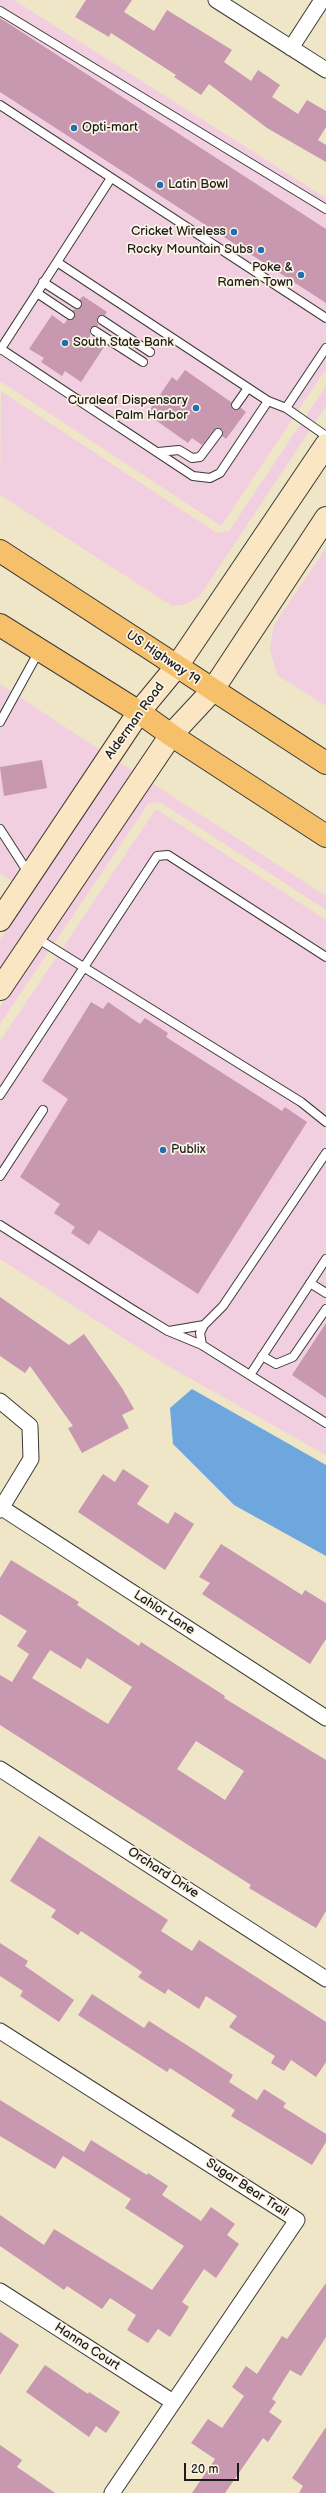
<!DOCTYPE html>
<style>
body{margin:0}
#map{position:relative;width:326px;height:2493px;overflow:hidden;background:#eee6c6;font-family:"Balsamiq Sans",sans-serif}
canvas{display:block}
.scale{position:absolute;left:184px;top:2463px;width:55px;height:18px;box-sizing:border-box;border:2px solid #1c1c1c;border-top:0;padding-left:5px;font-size:12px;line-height:14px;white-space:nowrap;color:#1c1c1c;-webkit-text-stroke:3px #fcf5e5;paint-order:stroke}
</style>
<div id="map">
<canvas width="326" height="2493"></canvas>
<div class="scale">20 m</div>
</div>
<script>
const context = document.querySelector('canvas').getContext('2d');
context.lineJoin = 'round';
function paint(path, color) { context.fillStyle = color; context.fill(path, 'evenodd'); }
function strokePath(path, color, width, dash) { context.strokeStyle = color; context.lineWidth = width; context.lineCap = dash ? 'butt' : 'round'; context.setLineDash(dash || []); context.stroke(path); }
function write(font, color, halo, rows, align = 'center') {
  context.font = font + ' "Balsamiq Sans",sans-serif'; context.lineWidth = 3.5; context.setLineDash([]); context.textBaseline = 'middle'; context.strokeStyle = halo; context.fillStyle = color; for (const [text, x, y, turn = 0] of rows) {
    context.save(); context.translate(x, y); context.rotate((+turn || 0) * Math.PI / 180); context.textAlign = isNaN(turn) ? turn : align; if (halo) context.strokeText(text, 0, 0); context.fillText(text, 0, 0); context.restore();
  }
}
const built = new Path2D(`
 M0 0H14L326 198V369L221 526 0 381Z
 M326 386V406L199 597 187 604 172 606 0 495 1 391 217 533 229 531Z
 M326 548V706L277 675 270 649 274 625Z
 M0 684 100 750 13 881 0 873Z
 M119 762 133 771 0 969V939Z
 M152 783 326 896V910L160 802 148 804 0 1024V1007Z
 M156 809 326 920V1455L161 1362 0 1259V1041Z`);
const water = new Path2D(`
 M192 1389 326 1465V1556L234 1505 173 1444 170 1408Z`);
const building = new Path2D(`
 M86 0H132L124 12 154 31 167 10 232 50 224 62 251 81 258 70 280 85 272 97 298 114 307 100 326 111V127L318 140 326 145V162L267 128 209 84 201 95 174 77 176 75 111 33 109 37 75 17Z
 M0 18 326 229V303L0 92Z
 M83 296 107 312 105 315 97 317 98 326 90 328V338L104 347 81 382 65 371 62 376 41 362 44 358 29 349 52 315 64 324 67 320 74 318 73 310 81 307 80 299Z
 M185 370 231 402 233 410 241 408 246 412 226 439 222 436 223 430 218 428 214 430 202 445 192 438 188 443 147 414 172 377 177 381Z
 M42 760 47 788 4 796 0 767Z
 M91 1002 103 1009 108 1002 140 1024 145 1018 168 1033 166 1037 282 1111 285 1107 307 1122 198 1294 99 1230 89 1245 71 1233 75 1227 54 1213 60 1204 20 1177 68 1099 42 1081Z
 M0 1297 69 1345 84 1334 122 1388 134 1409 122 1415 129 1428 82 1453 68 1428 73 1426 30 1366 25 1373 0 1356Z
 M326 1323V1398L292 1375Z
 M123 1469 149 1486 137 1504 168 1524 175 1512 194 1524 165 1570 78 1512 103 1474 115 1482Z
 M221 1544 302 1595 305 1590 326 1603V1639L310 1664 202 1594 210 1583 199 1577Z
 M11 1560 79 1602 77 1605 139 1646 141 1642 225 1696 224 1698 326 1760V1911L316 1928 249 1888 251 1885 0 1725V1675L12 1682 29 1654 17 1646 27 1631 0 1614V1578ZM50 1650 81 1669 87 1658 132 1687 108 1724 32 1678ZM196 1741 244 1771 225 1800 177 1769Z
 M39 1836 168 1920 161 1931 192 1951 199 1940 326 2022V2062L316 2077 291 2060 284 2071 271 2063 275 2056 229 2027 237 2016 206 1996 199 2009 168 1989 165 1994 138 1977 142 1972 81 1931 78 1935 51 1917 56 1910 10 1881Z
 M0 1943 28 1961 25 1966 74 2000 59 2022 20 1996 23 1991 0 1976Z
 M92 1994 144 2028 149 2021 193 2049 233 2075 229 2082 257 2100 264 2089 286 2103 283 2107 326 2134V2142L312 2165 231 2116 235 2110 170 2068 167 2072 78 2015Z
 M0 2100 84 2152 91 2140 147 2175 148 2173 168 2186 162 2195 201 2221 211 2207 235 2224 227 2235 239 2244 216 2278 204 2269 182 2302 189 2307 170 2337 158 2329 148 2343 127 2330 136 2315 110 2298 102 2309 67 2286 64 2290 0 2246V2215L44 2245 54 2229 152 2290 184 2246 125 2208 131 2199 63 2156 55 2169 0 2136Z
 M326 2283V2337L301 2376 290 2370 272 2399 276 2402 269 2412 282 2421 268 2442 263 2438 225 2493H192L215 2459 191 2443 208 2419 222 2428 244 2396 232 2387 246 2366 257 2374 282 2336 287 2339Z
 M0 2332 19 2345 0 2375Z
 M45 2365 88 2394 89 2392 120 2412 106 2433 96 2426 89 2437 26 2392Z
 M326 2427V2493H299L303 2486 292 2478Z
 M0 2445 22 2460 17 2467 55 2493H0Z`);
const lane = new Path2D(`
 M0 11 326 209
 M0 105 326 318
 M111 178 57 262 268 401 286 408
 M43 282 77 304
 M37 293 70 315
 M102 320 150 352
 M95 331 143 362
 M326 348 286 408 326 436
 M1 349 193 476 210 478 220 473 268 401
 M0 350 57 262
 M236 405 248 388
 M158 452 179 450 192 458 200 457 218 433
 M0 722 39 651
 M0 829 29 874
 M35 937 301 1102 326 1122
 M0 1095 157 856 168 855 326 957
 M0 1176 43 1110
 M0 1225 132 1309 168 1331 202 1345 326 1423
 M310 1283 326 1293
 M169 1331 204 1325 223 1306 326 1153
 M202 1345 200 1333 204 1325
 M262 1356 276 1364 293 1357 326 1309
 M250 1375 326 1259`);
const street = new Path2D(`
 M216 0 326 70
 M291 48 322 0
 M0 1401 30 1426 31 1459 0 1510
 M2 1508 326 1718
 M0 1769 326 1979
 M0 2031 297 2220 112 2493
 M0 2291 173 2402`);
const secondary = new Path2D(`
 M0 920 139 712 177 666 326 445
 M0 989 171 735 212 691 326 518`);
const highway = new Path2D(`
 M0 551 326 763
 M0 625 139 712 171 735 326 836`);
const markers = [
 [74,128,4,"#1f6fb2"],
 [160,185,4,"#1f6fb2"],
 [234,232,4,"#1f6fb2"],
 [261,250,4,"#1f6fb2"],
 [301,275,4,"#1f6fb2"],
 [65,343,4,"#1f6fb2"],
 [196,408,4,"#1f6fb2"],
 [163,1150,4,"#1f6fb2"]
];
const poiNames = [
 ["Opti-mart",82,128],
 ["Latin Bowl",168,185],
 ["Cricket Wireless",226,232,"right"],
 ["Rocky Mountain Subs",253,250,"right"],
 ["Poke &",293,268,"right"],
 ["Ramen Town",293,283,"right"],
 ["South State Bank",73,343],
 ["Curaleaf Dispensary",188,401,"right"],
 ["Palm Harbor",188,416,"right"],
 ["Publix",171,1150]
];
const streetNames = [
 ["US Highway 19",163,658,34],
 ["Alderman Road",135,721,-54],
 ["Lahlor Lane",164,1613,33],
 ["Orchard Drive",163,1873,33],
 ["Sugar Bear Trail",247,2188,33],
 ["Hanna Court",87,2347,33]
];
paint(built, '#f2cfe0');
paint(water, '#6da7dd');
paint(building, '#c798b0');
strokePath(lane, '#3c3a36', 10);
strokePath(street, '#3c3a36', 17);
strokePath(secondary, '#3c3a36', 24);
strokePath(highway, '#3c3a36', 24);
strokePath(lane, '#fff', 8);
strokePath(street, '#fff', 15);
strokePath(secondary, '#fbe6c4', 22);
strokePath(highway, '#f6c06b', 22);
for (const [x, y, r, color] of markers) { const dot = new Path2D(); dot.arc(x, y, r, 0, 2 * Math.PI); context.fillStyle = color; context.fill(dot); strokePath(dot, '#fcf5e5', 1.5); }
write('13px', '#1c1c1c', '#fcf5e5', poiNames, 'left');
write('13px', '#1c1c1c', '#fcf5e5', streetNames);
</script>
